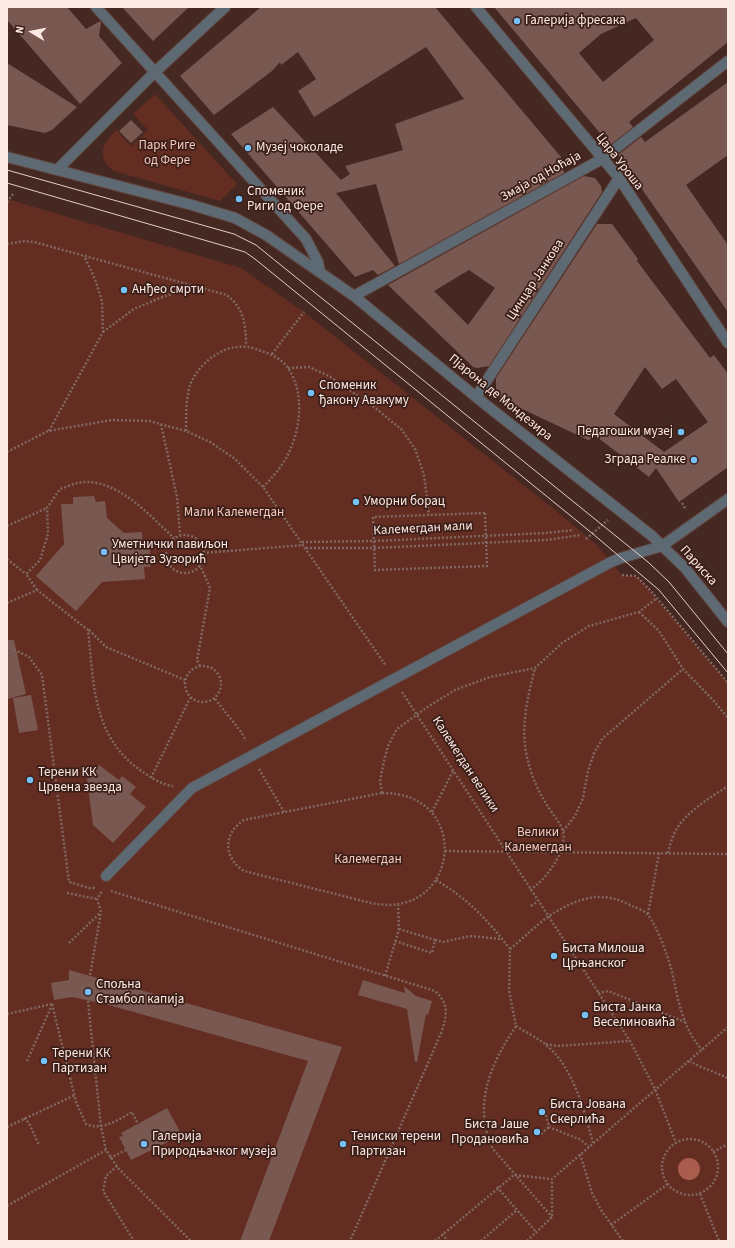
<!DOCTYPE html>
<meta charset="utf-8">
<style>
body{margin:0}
#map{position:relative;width:735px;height:1248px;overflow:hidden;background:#452822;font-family:"Source Sans 3",sans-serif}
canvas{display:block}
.frame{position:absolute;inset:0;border:8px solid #fde9e4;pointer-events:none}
.north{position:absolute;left:12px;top:12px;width:40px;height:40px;-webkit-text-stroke:3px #3a1e18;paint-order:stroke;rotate:280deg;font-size:11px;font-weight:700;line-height:16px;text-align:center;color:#fde9e4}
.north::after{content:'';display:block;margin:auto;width:14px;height:18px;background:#fde9e4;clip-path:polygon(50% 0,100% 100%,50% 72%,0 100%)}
</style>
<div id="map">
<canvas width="735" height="1248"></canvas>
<div class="frame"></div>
<div class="north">N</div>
</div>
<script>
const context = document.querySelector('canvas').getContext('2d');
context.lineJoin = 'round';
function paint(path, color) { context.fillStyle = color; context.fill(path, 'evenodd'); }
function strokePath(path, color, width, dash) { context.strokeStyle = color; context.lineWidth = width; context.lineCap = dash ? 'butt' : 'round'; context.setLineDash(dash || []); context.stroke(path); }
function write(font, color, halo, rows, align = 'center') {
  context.font = font + ' "Source Sans 3",sans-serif'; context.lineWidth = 3.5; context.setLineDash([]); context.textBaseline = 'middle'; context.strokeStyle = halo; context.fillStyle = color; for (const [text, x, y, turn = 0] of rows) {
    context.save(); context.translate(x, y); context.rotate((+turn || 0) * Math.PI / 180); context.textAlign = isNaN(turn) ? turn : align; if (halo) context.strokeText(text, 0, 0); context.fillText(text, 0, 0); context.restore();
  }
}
const green = new Path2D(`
 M155 94 237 184 220 201 114 171C95 157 103 143 116 130L131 146 148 130 133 114Z
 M7 199 241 268 304 312 555 510 596 544 622 575 636 576 641 580 728 683V1241H7Z`);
const water = new Path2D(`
 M678 1169a11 11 0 1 1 22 0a11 11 0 1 1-22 0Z`);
const building = new Path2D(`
 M7 7H67L86 29 100 21 101 23 99 36 122 63 80 104 7 20Z
 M122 7H189L153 41Z
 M261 7H435L561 157 564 173 399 264 376 184 336 193 395 266 378 275 373 270 355 277 231 134 273 107 341 180 350 174 345 166 403 150 395 124 464 99 426 47 314 117 298 91 316 79 298 52 281 65 280 62 272 71 214 115 180 76Z
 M494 7H728V42L629 122 633 127 610 145ZM636 18 654 40 603 82 579 53 601 34Z
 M7 63 77 107 52 130 45 133 7 125Z
 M728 82V155L686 185 728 245V312L618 155 641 137 645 142Z
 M131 120 143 132 131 143 119 131Z
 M584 176 595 178 601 186 602 192 489 366 477 368 473 367 388 285ZM469 270 495 288 468 325 434 291Z
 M597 224H612L638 259 637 261 710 358 714 355 728 374V467L679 502 656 468 649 477 597 437 588 440 501 399 496 393V378ZM645 367 662 389 676 379 708 422 664 452 614 414Z
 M94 496 96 502 105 501 107 518 124 533 142 532 143 546H150V567H144L145 579 102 582 76 611 36 576 64 544 61 504H73V497Z
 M7 640H14L26 694 7 699Z
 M31 695 38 730 19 733 13 698Z
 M99 765 119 780 122 776 136 787 130 794 146 807 113 843 93 825 87 779Z
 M69 970 342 1047 269 1241H240L308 1061 105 1004 72 997 54 1000 51 983 69 980Z
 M363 980 405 993 404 986 416 996 432 1001 428 1015 426 1014 417 1062H415L407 1009 358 995Z
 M167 1108 182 1135 131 1160 119 1137 123 1136 121 1133Z`);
const path = new Path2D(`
 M7 202 13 194
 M7 244 24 241 34 242 227 295C244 309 246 324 246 346
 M103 332 134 309 165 296 196 288
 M272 354 304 312
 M288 368 309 367 329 376 374 407 402 430 415 449 424 475 429 515
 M161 424 177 497 180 535
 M49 431 103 332 102 301 95 279 84 256
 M186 431C186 417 186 398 190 385 198 364 223 344 246 347 251 347 256 349 261 351 271 354 282 359 288 368 304 391 301 426 290 450 285 463 273 477 263 487
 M7 452 48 431 112 420 149 421 186 431 210 442 235 459 263 487 386 666
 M682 503 686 510
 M485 513 487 566 375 570 373 517Z
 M7 526 47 508
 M166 554a19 19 0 1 1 38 0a19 19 0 1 1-38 0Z
 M586 539 608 520
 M302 542 374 541 546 533 574 530
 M306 548H374L546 540 581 535
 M203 553 304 545
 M7 559 26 574
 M622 575 636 576 651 591 728 683
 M37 590 26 574 40 560 48 534 47 508 60 489C67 487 76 482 84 482 120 481 149 515 174 538
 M7 603 37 590 88 630C94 684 92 738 143 772 151 778 163 785 173 786
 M639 612 659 631 683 669 713 700 728 718
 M89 630 106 647 185 680
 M7 646 29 657 42 675 69 882 89 888H96
 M185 684a18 18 0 1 1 36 0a18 18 0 1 1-36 0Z
 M200 666 197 660 210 588 200 565
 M402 692 630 1041 655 1089 676 1143
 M215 699 242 733 246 741
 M259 769 284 812
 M151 778 190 698
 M382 793C474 792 460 922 371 903L244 871C223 858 223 833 244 820Z
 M382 793 380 781 384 761 388 746 397 729 426 708 455 690 490 677 535 668 562 643 589 626 639 612 657 598
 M432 812 453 771
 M563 831 575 816 583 798 588 771 594 753 603 738 683 669
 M445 851 728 854
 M668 853C670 845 672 837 676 830 687 811 711 797 728 786
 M436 880C469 900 486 918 510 949L509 990 516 1026C491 1063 472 1105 493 1149L552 1217
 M530 890C545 881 568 850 563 831 562 825 551 812 547 805 536 788 530 772 526 752 521 723 528 696 535 668
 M111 891 435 991C449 1004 447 1014 442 1031L350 1241
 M67 893 97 899
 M531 906 538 901
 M648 914 659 853
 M435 940 443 942 470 936 501 939
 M395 941 432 953 435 940 399 929
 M69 943 100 913
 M510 949C525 937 541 920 557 911 584 896 604 891 632 906 637 908 645 911 648 915 657 926 667 954 671 968 678 997 681 1026 702 1050
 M90 975 101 912 97 899 102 891
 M385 976 399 929 398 905
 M598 993 608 991 685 1022
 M88 1001 101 1127 106 1150 118 1168 191 1241
 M52 1004 76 1102 86 1124C102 1131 118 1120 132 1112L138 1124
 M7 1014 52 1004
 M516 1026C525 1032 536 1037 545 1044 573 1066 584 1110 593 1143
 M546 1044 557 1046 630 1041
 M27 1061 52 1005
 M689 1061 699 1066 728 1078
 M546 1115 549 1127 581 1140 589 1147
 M24 1118 29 1123 39 1145
 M7 1127 75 1095
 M541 1134 549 1127
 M662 1167a28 28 0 1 1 56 0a28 28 0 1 1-56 0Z
 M713 1152 728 1144
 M580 1154 592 1193 601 1210 623 1241
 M110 1158 126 1150
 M117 1166 106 1176 103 1191 134 1241
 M497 1187 537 1233
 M700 1194 719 1241
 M7 1206 106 1150
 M611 1225 668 1184
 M442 1234 448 1241
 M435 1241 514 1175 552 1179 728 1027
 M481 1241 517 1210
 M527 1241 552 1217V1179`);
const minor = new Path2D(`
 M96 7 306 239 318 262 320 272
 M476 7 619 178 728 343
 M7 157 192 205 235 218 266 235 354 296 476 397 652 536 685 568 728 622
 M58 169 155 72 225 7
 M354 296 602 159 728 61
 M476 397 619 178
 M106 876 192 788 611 562 621 558 662 546 728 499`);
const tram = new Path2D(`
 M7 170 234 234 256 245 648 562 669 582 728 654
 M7 183 235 249 245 252 255 259 593 534 659 590 728 673`);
const markers = [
 [517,21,4,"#75c0f6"],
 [248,148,4,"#75c0f6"],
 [239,199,4,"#75c0f6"],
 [124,290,4,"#75c0f6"],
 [311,393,4,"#75c0f6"],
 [681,432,4,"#75c0f6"],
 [694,460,4,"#75c0f6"],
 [356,502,4,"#75c0f6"],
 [104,552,4,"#75c0f6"],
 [30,780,4,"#75c0f6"],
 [554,956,4,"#75c0f6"],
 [88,992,4,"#75c0f6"],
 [585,1015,4,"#75c0f6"],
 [44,1061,4,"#75c0f6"],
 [542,1112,4,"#75c0f6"],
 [537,1132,4,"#75c0f6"],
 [144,1144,4,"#75c0f6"],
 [343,1144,4,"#75c0f6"]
];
const poiNames = [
 ["Галерија фресака",525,21],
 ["Музеј чоколаде",256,148],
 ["Споменик",247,192],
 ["Риги од Фере",247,207],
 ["Анђео смрти",132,290],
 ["Споменик",319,386],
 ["ђакону Авакуму",319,401],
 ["Педагошки музеј",673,432,"right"],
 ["Зграда Реалке",686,460,"right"],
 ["Уморни борац",364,502],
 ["Уметнички павиљон",112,545],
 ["Цвијета Зузорић",112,560],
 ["Терени КК",38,773],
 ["Црвена звезда",38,788],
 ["Биста Милоша",562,949],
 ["Црњанског",562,964],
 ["Спољна",96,985],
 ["Стамбол капија",96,1000],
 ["Биста Јанка",593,1008],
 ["Веселиновића",593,1023],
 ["Терени КК",52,1054],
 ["Партизан",52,1069],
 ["Биста Јована",550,1105],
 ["Скерлића",550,1120],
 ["Биста Јаше",529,1125,"right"],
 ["Продановића",529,1140,"right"],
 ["Галерија",152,1137],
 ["Природњачког музеја",152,1152],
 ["Тениски терени",351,1137],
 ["Партизан",351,1152]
];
const parkNames = [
 ["Парк Риге",167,146],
 ["од Фере",167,161],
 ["Мали Калемегдан",234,513],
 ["Велики",538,833],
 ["Калемегдан",538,848],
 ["Калемегдан",368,860]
];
const streetNames = [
 ["Цара Уроша",619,162,52],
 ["Змаја од Ноћаја",541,177,-29],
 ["Цинцар Јанкова",536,280,-57],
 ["Пјарона де Мондезира",500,398,39],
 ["Калемегдан мали",423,529,-3],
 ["Париска",698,566,48],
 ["Калемегдан велики",465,765,57]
];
paint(green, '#632d21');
paint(water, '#aa5d4c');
paint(building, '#795851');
strokePath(minor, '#624741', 12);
strokePath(path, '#816761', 2.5, [2, 2]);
strokePath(minor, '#5e6a73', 10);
strokePath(tram, '#e3cec9', 1);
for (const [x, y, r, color] of markers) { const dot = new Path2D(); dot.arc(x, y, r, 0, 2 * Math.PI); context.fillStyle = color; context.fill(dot); strokePath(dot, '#3a1e18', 1.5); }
write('13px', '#fde9e4', '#3a1e18', poiNames, 'left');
write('13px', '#f7cabf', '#3a1e18', parkNames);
write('13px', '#fde9e4', '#3a1e18', streetNames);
</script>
